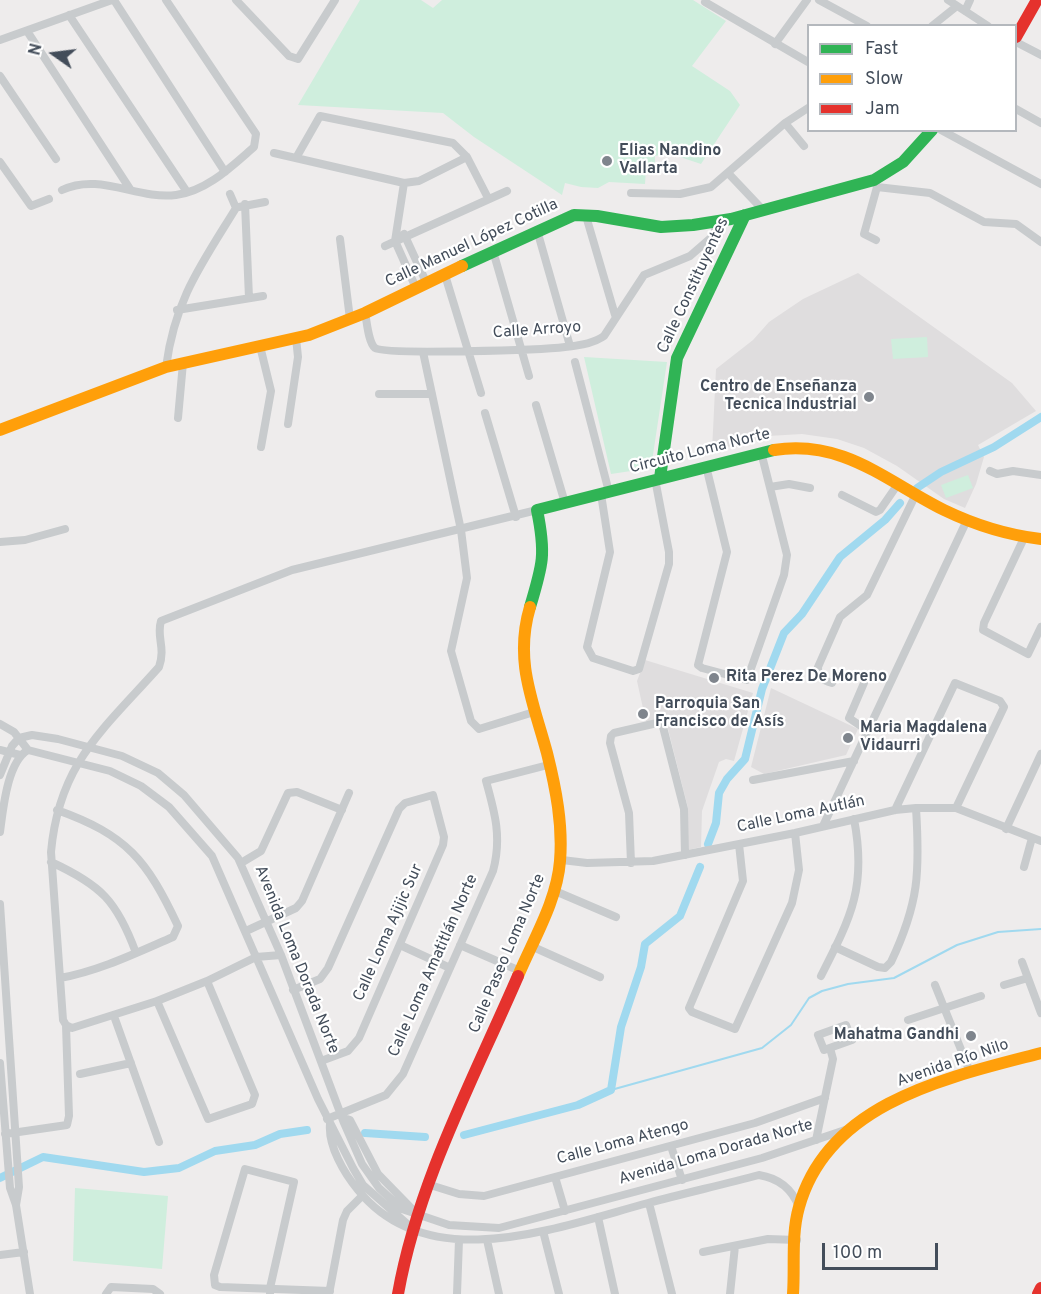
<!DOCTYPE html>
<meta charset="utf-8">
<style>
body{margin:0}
#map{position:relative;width:1041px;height:1294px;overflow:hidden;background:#eeecec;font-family:Overpass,sans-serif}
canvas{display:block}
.legend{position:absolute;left:807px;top:24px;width:210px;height:108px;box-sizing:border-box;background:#fff;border:2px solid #b4b8bd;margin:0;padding:8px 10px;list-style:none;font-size:18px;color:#434d5a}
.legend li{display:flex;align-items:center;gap:12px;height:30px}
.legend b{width:30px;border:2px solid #b4b8bd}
.north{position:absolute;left:24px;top:24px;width:60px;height:60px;-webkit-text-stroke:4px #fff;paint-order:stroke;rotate:284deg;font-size:16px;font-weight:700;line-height:24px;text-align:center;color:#434d5a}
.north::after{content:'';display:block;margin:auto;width:21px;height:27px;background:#434d5a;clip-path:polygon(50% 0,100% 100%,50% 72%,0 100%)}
.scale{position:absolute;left:822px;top:1243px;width:116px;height:27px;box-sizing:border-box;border:3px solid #434d5a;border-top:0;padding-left:8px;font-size:18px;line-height:21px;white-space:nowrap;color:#434d5a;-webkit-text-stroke:4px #fff;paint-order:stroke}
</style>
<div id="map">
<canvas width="1041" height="1294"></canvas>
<ul class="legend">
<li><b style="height:8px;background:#30b455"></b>Fast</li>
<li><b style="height:8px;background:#ff9f0a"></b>Slow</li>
<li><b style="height:8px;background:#e5322d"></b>Jam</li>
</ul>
<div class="north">N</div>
<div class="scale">100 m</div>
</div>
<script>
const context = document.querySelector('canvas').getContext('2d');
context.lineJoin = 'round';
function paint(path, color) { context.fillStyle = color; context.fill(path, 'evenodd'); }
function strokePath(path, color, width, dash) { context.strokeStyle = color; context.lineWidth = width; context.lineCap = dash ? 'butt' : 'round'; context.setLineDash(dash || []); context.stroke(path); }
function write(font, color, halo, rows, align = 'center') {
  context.font = font + ' Overpass,sans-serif'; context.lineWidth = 4.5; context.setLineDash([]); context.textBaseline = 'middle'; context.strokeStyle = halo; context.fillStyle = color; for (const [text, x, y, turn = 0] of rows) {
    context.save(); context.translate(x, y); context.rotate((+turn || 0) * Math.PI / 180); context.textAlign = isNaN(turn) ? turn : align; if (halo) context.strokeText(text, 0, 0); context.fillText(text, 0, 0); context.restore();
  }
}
const education = new Path2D(`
 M858 273 1012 383 1036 411 978 445 984 457 976 484 965 508 944 499 897 466 864 448 837 439 802 434 768 436 712 451 716 369 753 340 769 322 803 299Z
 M645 660 753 693 734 761 726 759 719 762 702 811 701 847 688 850V808L665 717 646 722 637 681Z
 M771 688 858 729 846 755 764 774 751 767Z`);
const green = new Path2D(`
 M360 0H421L433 8 442 0H693L726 21 692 66 730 91 740 105 701 164 668 153 655 156V165L646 169 645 184 609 182 598 188 581 187 565 183 562 195 474 137 443 113 298 105Z
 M927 337 928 357 893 359 891 339Z
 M584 357 667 362 651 468 611 474Z
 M968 475 973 488 946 498 941 485Z
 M75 1188 168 1196 162 1269 73 1261Z`);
const stream = new Path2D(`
 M611 1090 762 1048 791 1025 809 998 822 991 848 984 894 978 957 945 998 932 1041 929`);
const canal = new Path2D(`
 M917 488 941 472 994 447 1041 417
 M708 844 716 823 719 793 727 779 745 759 762 689 784 633 802 614 840 557 885 520 900 503
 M365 1133 425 1137
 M464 1135 578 1105 611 1090 621 1027 641 967 645 944 680 916 700 867
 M0 1178 43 1157 144 1172 179 1168 215 1151 255 1145 280 1134 307 1130`);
const street = new Path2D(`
 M114 0 225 172
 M236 0 289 56 298 59 335 0
 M819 0 867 26
 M948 0 988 26
 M705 2 808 62
 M965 11 970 0
 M69 15 187 192
 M932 26 957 6
 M27 31 130 189
 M0 40 112 0
 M1016 42 1041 55
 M775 44 807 0
 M0 76 56 159
 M1016 109 1041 123
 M785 123 804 146
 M941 130 1041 184
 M274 153 404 183 419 181 467 157
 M296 158 320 116 453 143 467 157 488 198
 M0 162 31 206 49 199
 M728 173 763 210
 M874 180 877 187 930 193 984 222 1016 224 1041 242
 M404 183 395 241 416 288
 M62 190C100 172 137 200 176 195 207 191 232 166 254 147L256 134 166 0
 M631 193 680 194 711 187 785 123 808 108
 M230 194 236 208
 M245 204 249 298
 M239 207 265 202
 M586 216 615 315
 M537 230 570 346
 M404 234 427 284
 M340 239 350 319
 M876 240 864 234 877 187
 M385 246 507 191
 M493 251 529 376
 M445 275 481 393
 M177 310 263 296
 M365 313C367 321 368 342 375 348 385 355 543 350 565 347 577 346 594 343 604 336L644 275 690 256 713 236 718 221
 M260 346 271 391 261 447
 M423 352 461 530 467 578 451 651 471 721 479 729 534 712
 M575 362 609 492
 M166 367C175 299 201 265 236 208
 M379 394H432
 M536 405 565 503
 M485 413 516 517
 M178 418 183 363
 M288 424 298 357 296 338
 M706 466 727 552 698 665 702 668 747 680 784 575 787 555 761 452
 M990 471 997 474 1013 471 1041 475
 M770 487 789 484 810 488
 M601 494 610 552 587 647 593 658 633 671 639 669 669 564V552L655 479
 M842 495 876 512 880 510 898 484
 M1024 538 984 623 983 630 1028 654 1041 627
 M0 542 25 540 65 529
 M832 683C823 680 818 678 818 667L840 617 867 595 916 494
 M864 683 849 718 868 731
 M0 724 14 732 28 750
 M0 750 20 755
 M0 775 12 746 19 738 32 735 58 739 122 756 158 773 184 795 238 858 281 955 344 1123 362 1164 379 1188 402 1209 449 1225 499 1228 762 1158 845 1130
 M753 780 854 761
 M57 810C127 835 147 860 178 926L173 937C136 953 99 971 60 978
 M895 810 955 683 1000 701 1004 707 956 808
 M823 826 967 520
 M1006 829 1041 754
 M0 832C3 810 7 762 28 750L110 771 141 786 169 807 212 856 318 1099 353 1168 363 1185 413 1229
 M739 844 743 881 689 1008 692 1012 735 1029 792 903 799 870 795 833
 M562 860 587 863 653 861 795 833 895 810 916 808H956L1041 841
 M51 862C101 885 117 901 136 953
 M241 863 261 851 288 793 297 792 342 810
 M631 863 629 813 610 743 611 736 614 733 657 723H662L684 809 685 855
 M1024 867 1032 838
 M555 891 616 917
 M0 904 19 1187 16 1205
 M246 931 296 908 302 901 349 793
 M400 945 450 968
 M460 945 520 971
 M531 946 600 977
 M835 947 878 967 885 968 891 962C919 903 920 872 916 808
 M1022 962 1041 1013
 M821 976C851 917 867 887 854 819
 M935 985 970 1072
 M1004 985 1028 978
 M293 990 320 979 328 968 399 809 405 803 433 795 444 837 443 845 359 1038 348 1051 321 1061
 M157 1001 208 1119 252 1104 255 1095 207 981
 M114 1016 159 1142
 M908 1020 981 996
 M66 1025 72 1028 157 1001 207 981 256 957 281 955
 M846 1025 852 1040 824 1050 818 1035Z
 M0 1063 10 1188 16 1205 30 1294
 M80 1074 131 1063
 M344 1118 350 1120 378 1174 417 1214
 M327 1119 386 1095 403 1074 493 871C502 838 495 813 486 781L548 765
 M330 1124C328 1146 344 1173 358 1190 429 1278 558 1227 648 1203 685 1193 722 1185 759 1175 778 1178 792 1189 799 1207
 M5 1134 67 1125 69 1116 66 1025 63 1020 51 852C59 763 103 730 159 667 166 647 156 637 161 621L292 570 537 510
 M816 1140 833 1059 830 1048
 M671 1146 682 1180
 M555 1177 565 1211
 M427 1184 459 1194 484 1196 755 1123 825 1098
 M649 1203 672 1294
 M598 1217 615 1294
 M543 1231 559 1294
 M487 1240 499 1294
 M703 1252 768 1239 797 1240
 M0 1255 24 1252
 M106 1294 111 1287 153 1289 160 1294
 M270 1294V1288L294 1182 245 1169 214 1275 215 1285 220 1287 330 1291
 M329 1294 343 1220 347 1211 362 1196
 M457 1294 459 1240
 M730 1294 735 1246`);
const fast = new Path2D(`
 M462 266 574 215 597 216 661 227 693 225 731 219 874 180 903 162 932 130
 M660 478 677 358 745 215
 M530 607C543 564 546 554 537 510L774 450`);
const slow = new Path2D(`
 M0 430 166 367 309 335 365 313 462 266
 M774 450C843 439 886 481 944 510 975 525 1007 535 1041 539
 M518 976C533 940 557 901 560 861 563 825 556 789 547 753 533 701 514 661 530 607
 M793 1294C795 1266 791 1235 799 1207 828 1102 949 1077 1041 1053`);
const jam = new Path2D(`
 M1016 37 1037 0
 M398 1294C418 1182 473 1080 518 976
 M1038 1294 1041 1288`);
const markers = [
 [607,161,6,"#7f858d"],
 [869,397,6,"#7f858d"],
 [714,678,6,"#7f858d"],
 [643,714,6,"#7f858d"],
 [848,738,6,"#7f858d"],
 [971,1036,6,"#7f858d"]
];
const poiNames = [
 ["Elias Nandino",619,152],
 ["Vallarta",619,170],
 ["Centro de Enseñanza",857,388,"right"],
 ["Tecnica Industrial",857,406,"right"],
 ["Rita Perez De Moreno",726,678],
 ["Parroquia San",655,705],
 ["Francisco de Asís",655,723],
 ["Maria Magdalena",860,729],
 ["Vidaurri",860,747],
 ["Mahatma Gandhi",959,1036,"right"]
];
const streetNames = [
 ["Calle Manuel López Cotilla",472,244,-25],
 ["Calle Constituyentes",694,286,-65],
 ["Calle Arroyo",537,331,-4],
 ["Circuito Loma Norte",700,452,-14],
 ["Calle Loma Autlán",801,815,-12],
 ["Calle Loma Ajijic Sur",389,933,-66],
 ["Calle Paseo Loma Norte",508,954,-67],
 ["Avenida Loma Dorada Norte",296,960,68],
 ["Calle Loma Amatitlán Norte",434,966,-66],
 ["Avenida Río Nilo",953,1064,-19],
 ["Calle Loma Atengo",623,1143,-15],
 ["Avenida Loma Dorada Norte",716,1153,-16]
];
paint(education, '#dfddde');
paint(green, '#cfeedd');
strokePath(stream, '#a0d9ef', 2);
strokePath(canal, '#a0d9ef', 8);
strokePath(street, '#c8cbcd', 8);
strokePath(fast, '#30b455', 12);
strokePath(slow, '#ff9f0a', 12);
strokePath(jam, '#e5322d', 12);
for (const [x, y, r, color] of markers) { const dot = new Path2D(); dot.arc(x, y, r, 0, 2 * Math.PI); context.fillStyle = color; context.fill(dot); strokePath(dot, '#fff', 2); }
write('bold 16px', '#434d5a', '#fff', poiNames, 'left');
write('16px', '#434d5a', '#fff', streetNames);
</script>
